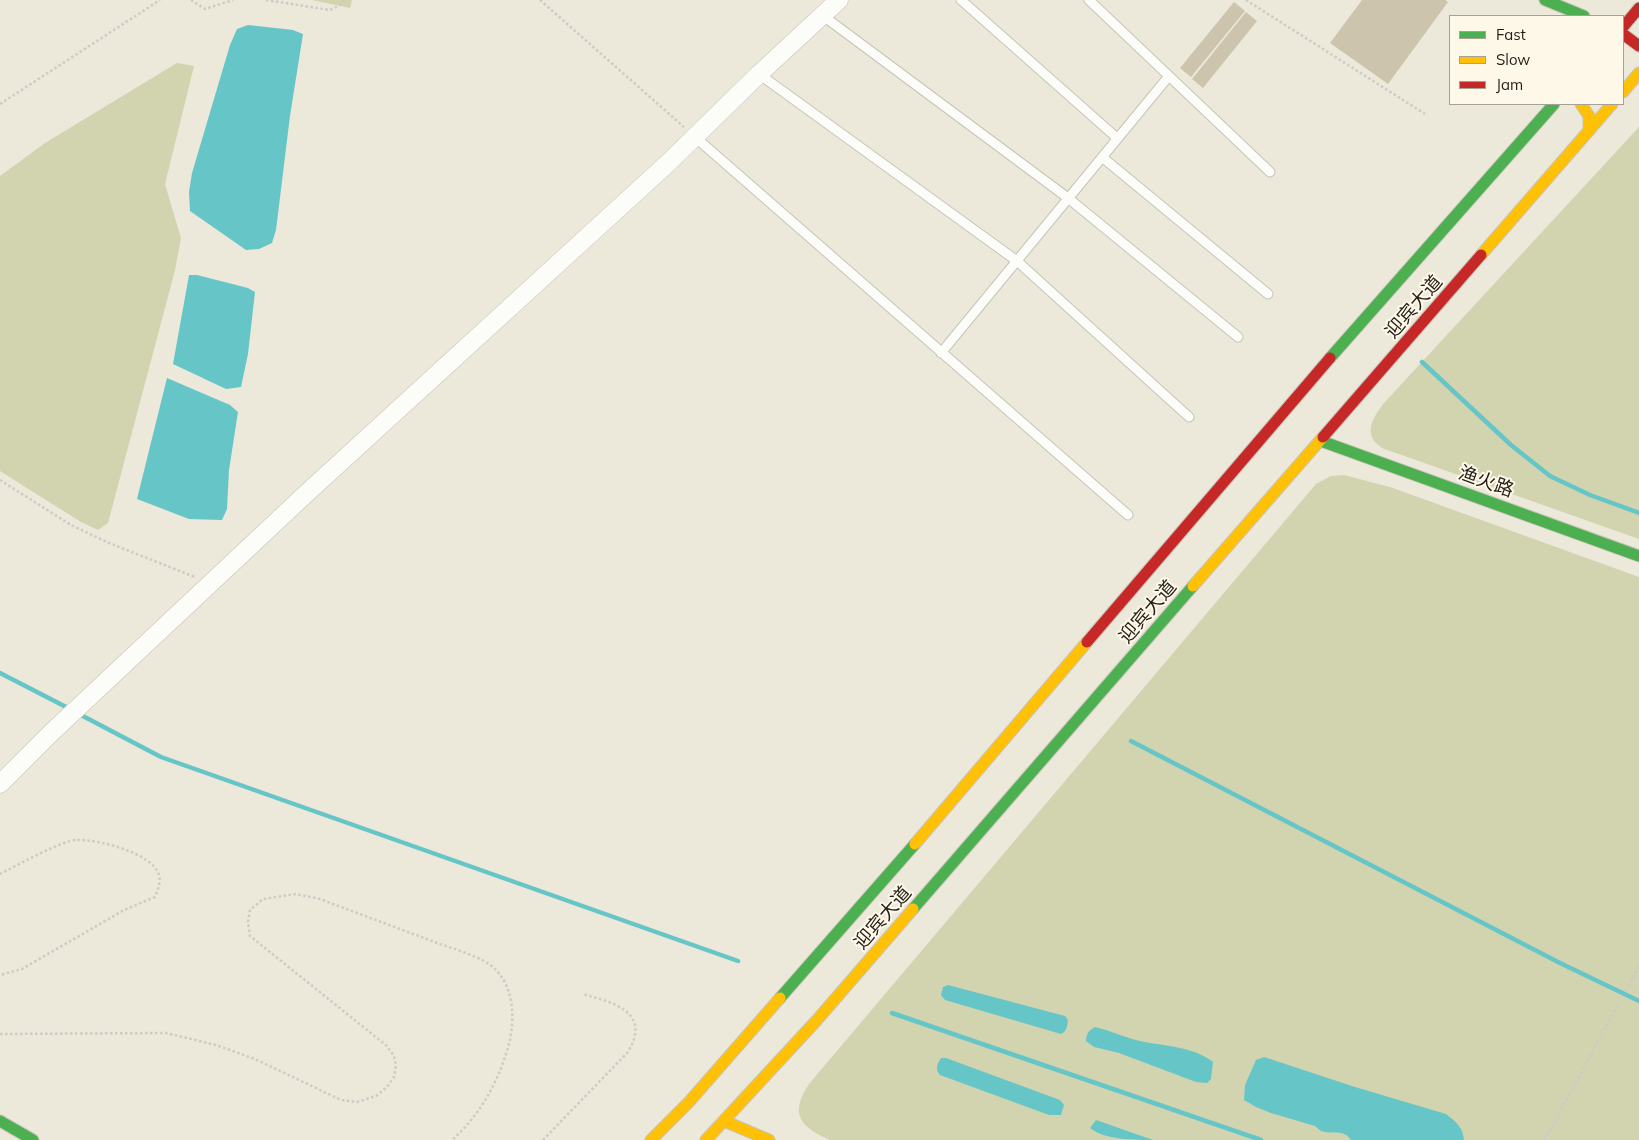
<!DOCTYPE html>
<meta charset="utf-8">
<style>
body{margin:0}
#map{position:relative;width:1639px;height:1140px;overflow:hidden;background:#ece8da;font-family:Mulish,sans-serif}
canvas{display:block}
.legend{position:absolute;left:1449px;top:15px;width:175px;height:90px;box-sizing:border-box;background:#fef8e9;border:1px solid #a6a195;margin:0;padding:6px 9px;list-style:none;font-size:15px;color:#231f16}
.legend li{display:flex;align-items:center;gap:10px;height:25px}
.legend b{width:25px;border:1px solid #a6a195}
</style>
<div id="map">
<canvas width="1639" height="1140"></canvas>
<ul class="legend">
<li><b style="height:6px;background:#4caf50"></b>Fast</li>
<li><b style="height:6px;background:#ffc107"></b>Slow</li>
<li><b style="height:6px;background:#c62828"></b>Jam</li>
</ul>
</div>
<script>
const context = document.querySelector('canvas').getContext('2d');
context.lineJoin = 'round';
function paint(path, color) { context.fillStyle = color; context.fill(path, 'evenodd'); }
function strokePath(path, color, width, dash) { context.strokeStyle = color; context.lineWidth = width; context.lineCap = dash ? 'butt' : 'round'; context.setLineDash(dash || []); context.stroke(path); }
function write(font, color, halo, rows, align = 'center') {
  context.font = font + ' Mulish,"Noto Sans SC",sans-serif'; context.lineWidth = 4; context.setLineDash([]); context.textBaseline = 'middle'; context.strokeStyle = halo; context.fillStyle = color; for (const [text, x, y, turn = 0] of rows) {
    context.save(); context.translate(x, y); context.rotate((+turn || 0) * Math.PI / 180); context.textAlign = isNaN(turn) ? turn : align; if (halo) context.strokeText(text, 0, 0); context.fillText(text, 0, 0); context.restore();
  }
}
const green = new Path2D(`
 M312 0H352L350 8Z
 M177 63 194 66 165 184 181 238 175 270 108 523 98 530 81 522 0 471V176L45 143Z
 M1639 127V539L1382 448C1379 445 1374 442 1373 439 1366 427 1377 412 1384 403Z
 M1344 475 1390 487 1639 577V1140H830C800 1127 789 1114 809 1084L1316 484 1331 476Z`);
const water = new Path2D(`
 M248 25 293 30 303 34 290 116 276 230 272 243 259 249 246 250 190 211 189 192 192 173 230 45 237 29Z
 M189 275H197L248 288 255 292 248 354 241 387 226 389 173 364Z
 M167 378 230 405 238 412 229 470 227 509 222 520 189 519 137 499Z
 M948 985 1065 1016 1068 1020C1067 1027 1067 1031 1061 1034L945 1000 941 995 943 987Z
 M1095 1027C1112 1031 1128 1039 1145 1042 1167 1046 1194 1047 1213 1062L1211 1079 1207 1083 1196 1082 1119 1053 1094 1047 1086 1041C1086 1034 1089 1030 1095 1027Z
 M1264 1057 1355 1087 1446 1114C1456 1122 1463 1127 1464 1140H1351C1343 1128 1333 1135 1321 1131 1321 1131 1315 1126 1315 1126L1271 1113 1256 1107 1244 1100 1245 1085 1256 1060Z
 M941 1058H946L1060 1100 1064 1105 1061 1115H1049L940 1075C935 1069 937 1064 941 1058Z
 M1096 1120 1153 1140C1133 1140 1105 1140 1090 1128Z`);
const stream = new Path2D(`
 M1422 362 1511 445 1550 476 1590 495 1639 513
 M0 673 70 709
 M79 714 161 757 738 961
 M1131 741 1560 963 1639 1001
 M892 1013 1261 1140`);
const building = new Path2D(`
 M1362 0H1445L1448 2 1388 84 1330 43Z
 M1234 2 1245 11 1191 77 1180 68Z
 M1246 12 1257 21 1203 88 1192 79Z`);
const path = new Path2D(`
 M191 0 205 9 233 0
 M266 0 330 10 342 4 344 0
 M540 0 684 127
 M1246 0 1425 114
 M0 104 160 0
 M0 480 71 525 109 543 195 577
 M0 874C16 866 62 840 77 840 97 839 153 853 159 875 161 882 158 889 155 897L124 910 22 969 0 975
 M1626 991 1639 966
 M0 1034 166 1033 216 1045 255 1059 341 1100 357 1102 376 1096 387 1087 394 1077 396 1066 394 1056 387 1046 250 936 248 922 250 910 263 899 296 894 320 899C359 914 398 928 437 943 452 948 485 958 495 969 516 989 515 1026 507 1051 496 1086 479 1116 452 1140
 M543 1140 628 1052C652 1012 613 1002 582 994
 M1545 1140 1618 1004`);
const lane = new Path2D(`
 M961 0 1117 138
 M1089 0 1270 172
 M822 15 1068 198 1238 337
 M759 74 1017 261 1189 417
 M695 137 1128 515
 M1102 157 1268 294
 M941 353 1169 76`);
const street = new Path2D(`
 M0 784 52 732 309 491 668 163 759 74 839 0`);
const fast = new Path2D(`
 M1545 0 1584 16
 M1330 358 1554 104
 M1321 441 1639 556
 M913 909 1193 586
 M780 998 915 844
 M0 1121 33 1140`);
const slow = new Path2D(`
 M1623 92 1639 73
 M1581 104 1589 116V131
 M1481 255 1612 104
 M1193 586 1323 437
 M915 844 1087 642
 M724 1121 769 1140
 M651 1140 689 1102 780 998
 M706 1140 817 1020 913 909`);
const jam = new Path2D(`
 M1623 27 1639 8
 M1623 34 1639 46
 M1323 437 1481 255
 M1087 642 1330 358`);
const streetNames = [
 ["迎宾大道",1414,307,-49],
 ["渔火路",1486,482,20],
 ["迎宾大道",1148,612,-49],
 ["迎宾大道",883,918,-49]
];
paint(green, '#d2d3af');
paint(water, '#66c6c7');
strokePath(stream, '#66c6c7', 4.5);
paint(building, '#ccc4ad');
strokePath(lane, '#c8c4b9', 11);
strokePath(street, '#c8c4b9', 19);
strokePath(fast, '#c8c4b9', 13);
strokePath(slow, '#c8c4b9', 13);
strokePath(jam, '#c8c4b9', 13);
strokePath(path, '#cccbc6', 2.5, [2.5, 2.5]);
strokePath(lane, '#fcfcf9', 9);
strokePath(street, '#fcfcf9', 18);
strokePath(fast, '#4caf50', 11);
strokePath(slow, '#ffc107', 11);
strokePath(jam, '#c62828', 11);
write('19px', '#231f16', '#fef8e9', streetNames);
</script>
